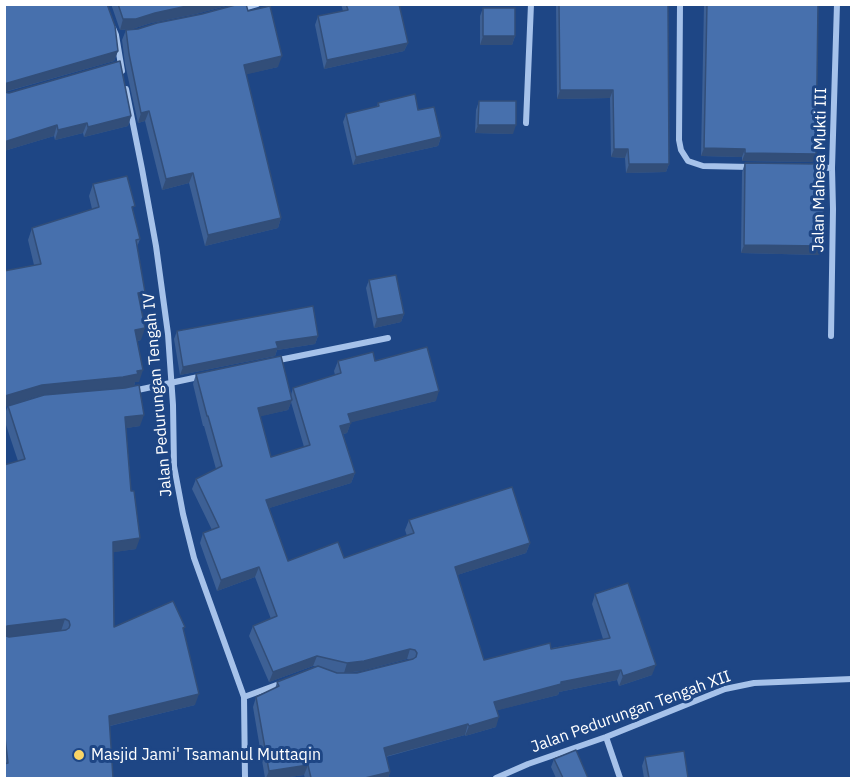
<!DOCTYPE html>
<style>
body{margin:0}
#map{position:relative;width:856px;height:783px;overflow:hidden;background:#1e4685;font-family:"IBM Plex Sans",sans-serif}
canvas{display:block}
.frame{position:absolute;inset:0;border:6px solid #fff;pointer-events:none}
</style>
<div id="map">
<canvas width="856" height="783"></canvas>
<div class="frame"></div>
</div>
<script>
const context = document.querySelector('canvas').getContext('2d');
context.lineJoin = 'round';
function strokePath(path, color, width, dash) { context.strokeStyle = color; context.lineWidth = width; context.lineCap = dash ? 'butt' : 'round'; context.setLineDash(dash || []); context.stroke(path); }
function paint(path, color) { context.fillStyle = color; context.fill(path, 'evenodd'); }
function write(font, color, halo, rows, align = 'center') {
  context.font = font + ' "IBM Plex Sans",sans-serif'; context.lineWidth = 6; context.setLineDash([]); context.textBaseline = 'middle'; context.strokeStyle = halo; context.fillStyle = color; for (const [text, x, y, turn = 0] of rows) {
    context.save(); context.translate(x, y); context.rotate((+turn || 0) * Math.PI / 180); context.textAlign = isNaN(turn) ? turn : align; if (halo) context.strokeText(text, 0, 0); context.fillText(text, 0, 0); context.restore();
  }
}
const minor = new Path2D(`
 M680 4 679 140 681 150 688 161 703 166 750 167
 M240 9 257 4
 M113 28 116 35 122 71
 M126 89 142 169 156 246 168 334 173 405 174 466 183 514 194 558 244 697 245 778
 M526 123 531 4
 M808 167 832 168
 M831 336 833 209 832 168 837 4
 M274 361 388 338
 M133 391 203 376
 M244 697 282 683
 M606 737 620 778
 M496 778 528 764 606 737 725 689 754 683 852 679`);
const wall = new Path2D(`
 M4 4 118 51 114 61 5 92 131 116 128 126 84 137 83 133 55 140 54 136 4 151Z
 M111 4H233L196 14 151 23 132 29 120 30Z
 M341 4H399L408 43 404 51 324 69 315 25 318 16 343 11Z
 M556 4H668L669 164 666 172 626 173 625 158 611 157 610 98 557 99Z
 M704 4H818L813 162 742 161V157L701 156Z
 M483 8 515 36 512 45H480V16Z
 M248 11 278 67 246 74 281 218 278 228 205 246 189 183 162 190 145 121 138 123 125 64 122 40 126 30 138 29Z
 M479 101 513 134 475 133 476 110Z
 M378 103 418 110 441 137 438 146 353 165 343 122 346 114 377 107Z
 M745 163 815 173 823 246 820 255 741 253 742 172Z
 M93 184 133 210 140 239 137 247 145 292 141 303H140L141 340 137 341 139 382H135L134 386 140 426 126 428 136 549 113 552 114 627 184 631 195 705 110 726 4 778V465L18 461 4 419V416L8 406 42 396H38L4 407V271L34 265 28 240 32 228 92 209 89 196Z
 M369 280 404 314 401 322 374 328 366 288Z
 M177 331 318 336 315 344 277 350 275 356 180 375 174 339Z
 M338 361H375L436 401 351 422 347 433 343 434 355 473 351 483 269 508 288 561 344 558 407 536 405 530 409 520 530 543 526 553 457 575 484 660 603 639 592 604 595 594 652 675 619 686 617 680 559 692 558 695 497 710 496 727 465 736V735L386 757 390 772 388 778H305L304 775 282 778H265L253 707 256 697 275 689 277 682 317 667 313 666 269 682 249 636 253 626 271 619 255 577 217 591 200 543 203 533 212 530 192 489 196 479 216 469 204 426H203L193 384 196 374 291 395 293 388 335 375 334 371ZM291 402 304 447 271 457 260 416 288 410ZM407 659 410 660 357 673H348L361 671Z
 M645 757 688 778H644L642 766Z
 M554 759 588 778H556L551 767Z`);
const shadedWall = new Path2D(`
 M196 4H233L196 14 151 23 132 29 120 30 123 19Z
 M483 36H515L512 45H480Z
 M408 43 404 51 324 69 327 60Z
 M118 51 114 61 4 92V84L6 83Z
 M282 56 278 67 240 76 244 65Z
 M560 90H613L610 98 557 99Z
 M149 111 145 121 138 123 141 113Z
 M131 116 128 126 84 137 88 127Z
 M87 123 83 133 55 140 58 130Z
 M57 125 54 136 4 151V142Z
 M478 125H516L513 134 475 133Z
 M441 137 438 146 353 165 356 157Z
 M704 148 745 149 742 157 701 156Z
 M614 149H628L625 158 611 157Z
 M745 153 816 154 813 162 742 161Z
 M629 164H669L666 172 626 173Z
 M193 173 189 183 162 190 166 179Z
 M281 218 278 228 205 246 208 235Z
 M744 245 823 246 820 255 741 253Z
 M145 292 141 303 134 305 138 293Z
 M404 314 401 322 374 328 377 319Z
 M145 328 141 340 131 342 135 330Z
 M318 336 315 344 277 350 275 356 180 375 183 367 276 342Z
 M143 370 139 382H135L134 386 119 389 38 396 4 407 5 396 42 385Z
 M439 391 436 401 345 424 348 414Z
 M292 400 288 410 254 418 258 408Z
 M144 415 140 426 121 429 125 417Z
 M351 423 347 433 336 436 340 426Z
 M355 473 351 483 263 510 266 500Z
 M140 538 136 549 109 553 113 542Z
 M530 543 526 553 451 577 455 567Z
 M259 567 255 577 217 591 221 580Z
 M65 619 61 631 4 638V628L7 626Z
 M410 649 407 659 361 671 344 673 347 663Z
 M317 656 313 666 269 682 273 672Z
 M656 665 652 675 619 686 623 676Z
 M621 670 617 680 559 692 558 695 491 712 494 702 561 682Z
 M199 694 195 705 105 727 109 716Z
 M499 717 496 727 465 736 469 726Z
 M468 724 465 735 380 758 384 748Z
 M308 765 304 775 282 778H266L269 771Z
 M390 772 388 778H365Z`);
const building = new Path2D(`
 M4 4H107L115 26 118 51 4 84Z
 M118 4H196L155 13 136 19H123Z
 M239 4H246L248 11 270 6 282 56 244 65 281 218 208 235 193 173 166 179 149 111 141 113 129 54 126 30 138 29 157 23 202 14Z
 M346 4H399L408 43 327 60 318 16 348 10Z
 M559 4H668L669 164H629L628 149H614L613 90H560Z
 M707 4H818L816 154 745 153V149L704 148Z
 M483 8H515V36H483Z
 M120 61 131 116 88 127 87 123 58 130 57 125 4 142V92L9 93Z
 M415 94 418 110 434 107 441 137 356 157 346 114 379 106 378 103Z
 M479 101H516V125H478Z
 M745 163 816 164 815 173H824L823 246 744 245Z
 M127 176 135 206 132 207 140 239 136 240 145 292 138 293 145 328 135 330 143 370 137 371 138 374 123 377 42 385 5 396 4 271 41 264 32 228 99 207 93 184Z
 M396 275 404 314 377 319 369 280Z
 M313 306 318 336 276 342 278 348 183 367 177 331Z
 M427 347 439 391 348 414 351 423 340 426 355 473 266 500 288 561 338 542 344 558 414 533 409 520 512 487 530 543 455 567 484 660 550 643 551 649 610 638 595 594 628 583 656 665 623 676 621 670 561 682V684L494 702 499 717 469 726 468 724 384 748 390 772 365 778H311L308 765 269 771 256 697 279 686 277 682 318 666 337 673H357L413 659 416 657 417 653 415 650 410 649 364 661 347 663 317 656 273 672 253 626 277 616 259 567 221 580 203 533 219 527 196 479 222 466 208 416H207L196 374 281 356 292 400 258 408 271 457 310 445 293 388 341 373 338 361 373 352 375 361Z
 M139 385 144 415 125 417 131 491H134L140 538 113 542 114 627 173 601 185 627 183 628 199 694 109 716 113 778H4V764L8 763 4 729V635L6 636 9 637 66 630 69 628 70 625 69 621 65 619 7 626 4 628V465L25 459 8 406 44 395 125 388Z
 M576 750 588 778H563L554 759Z
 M684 751 688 778H649L645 757Z`);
const markers = [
 [79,755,6,"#f9d566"]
];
const streetNames = [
 ["Jalan Mahesa Mukti III",820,170,-89],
 ["Jalan Pedurungan Tengah IV",158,395,-95],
 ["Jalan Pedurungan Tengah XII",631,712,-20]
];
const poiNames = [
 ["Masjid Jami' Tsamanul Muttaqin",91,755]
];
strokePath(minor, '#a6c2ea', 6);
paint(wall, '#3d6095');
paint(shadedWall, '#324e79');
paint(building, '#4770ad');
strokePath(building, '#324e79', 1.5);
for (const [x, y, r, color] of markers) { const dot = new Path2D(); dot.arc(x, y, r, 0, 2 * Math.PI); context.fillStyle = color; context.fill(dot); strokePath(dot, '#1e4685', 2); }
write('16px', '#fff', '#1e4685', streetNames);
write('16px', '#fff', '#1e4685', poiNames, 'left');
</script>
